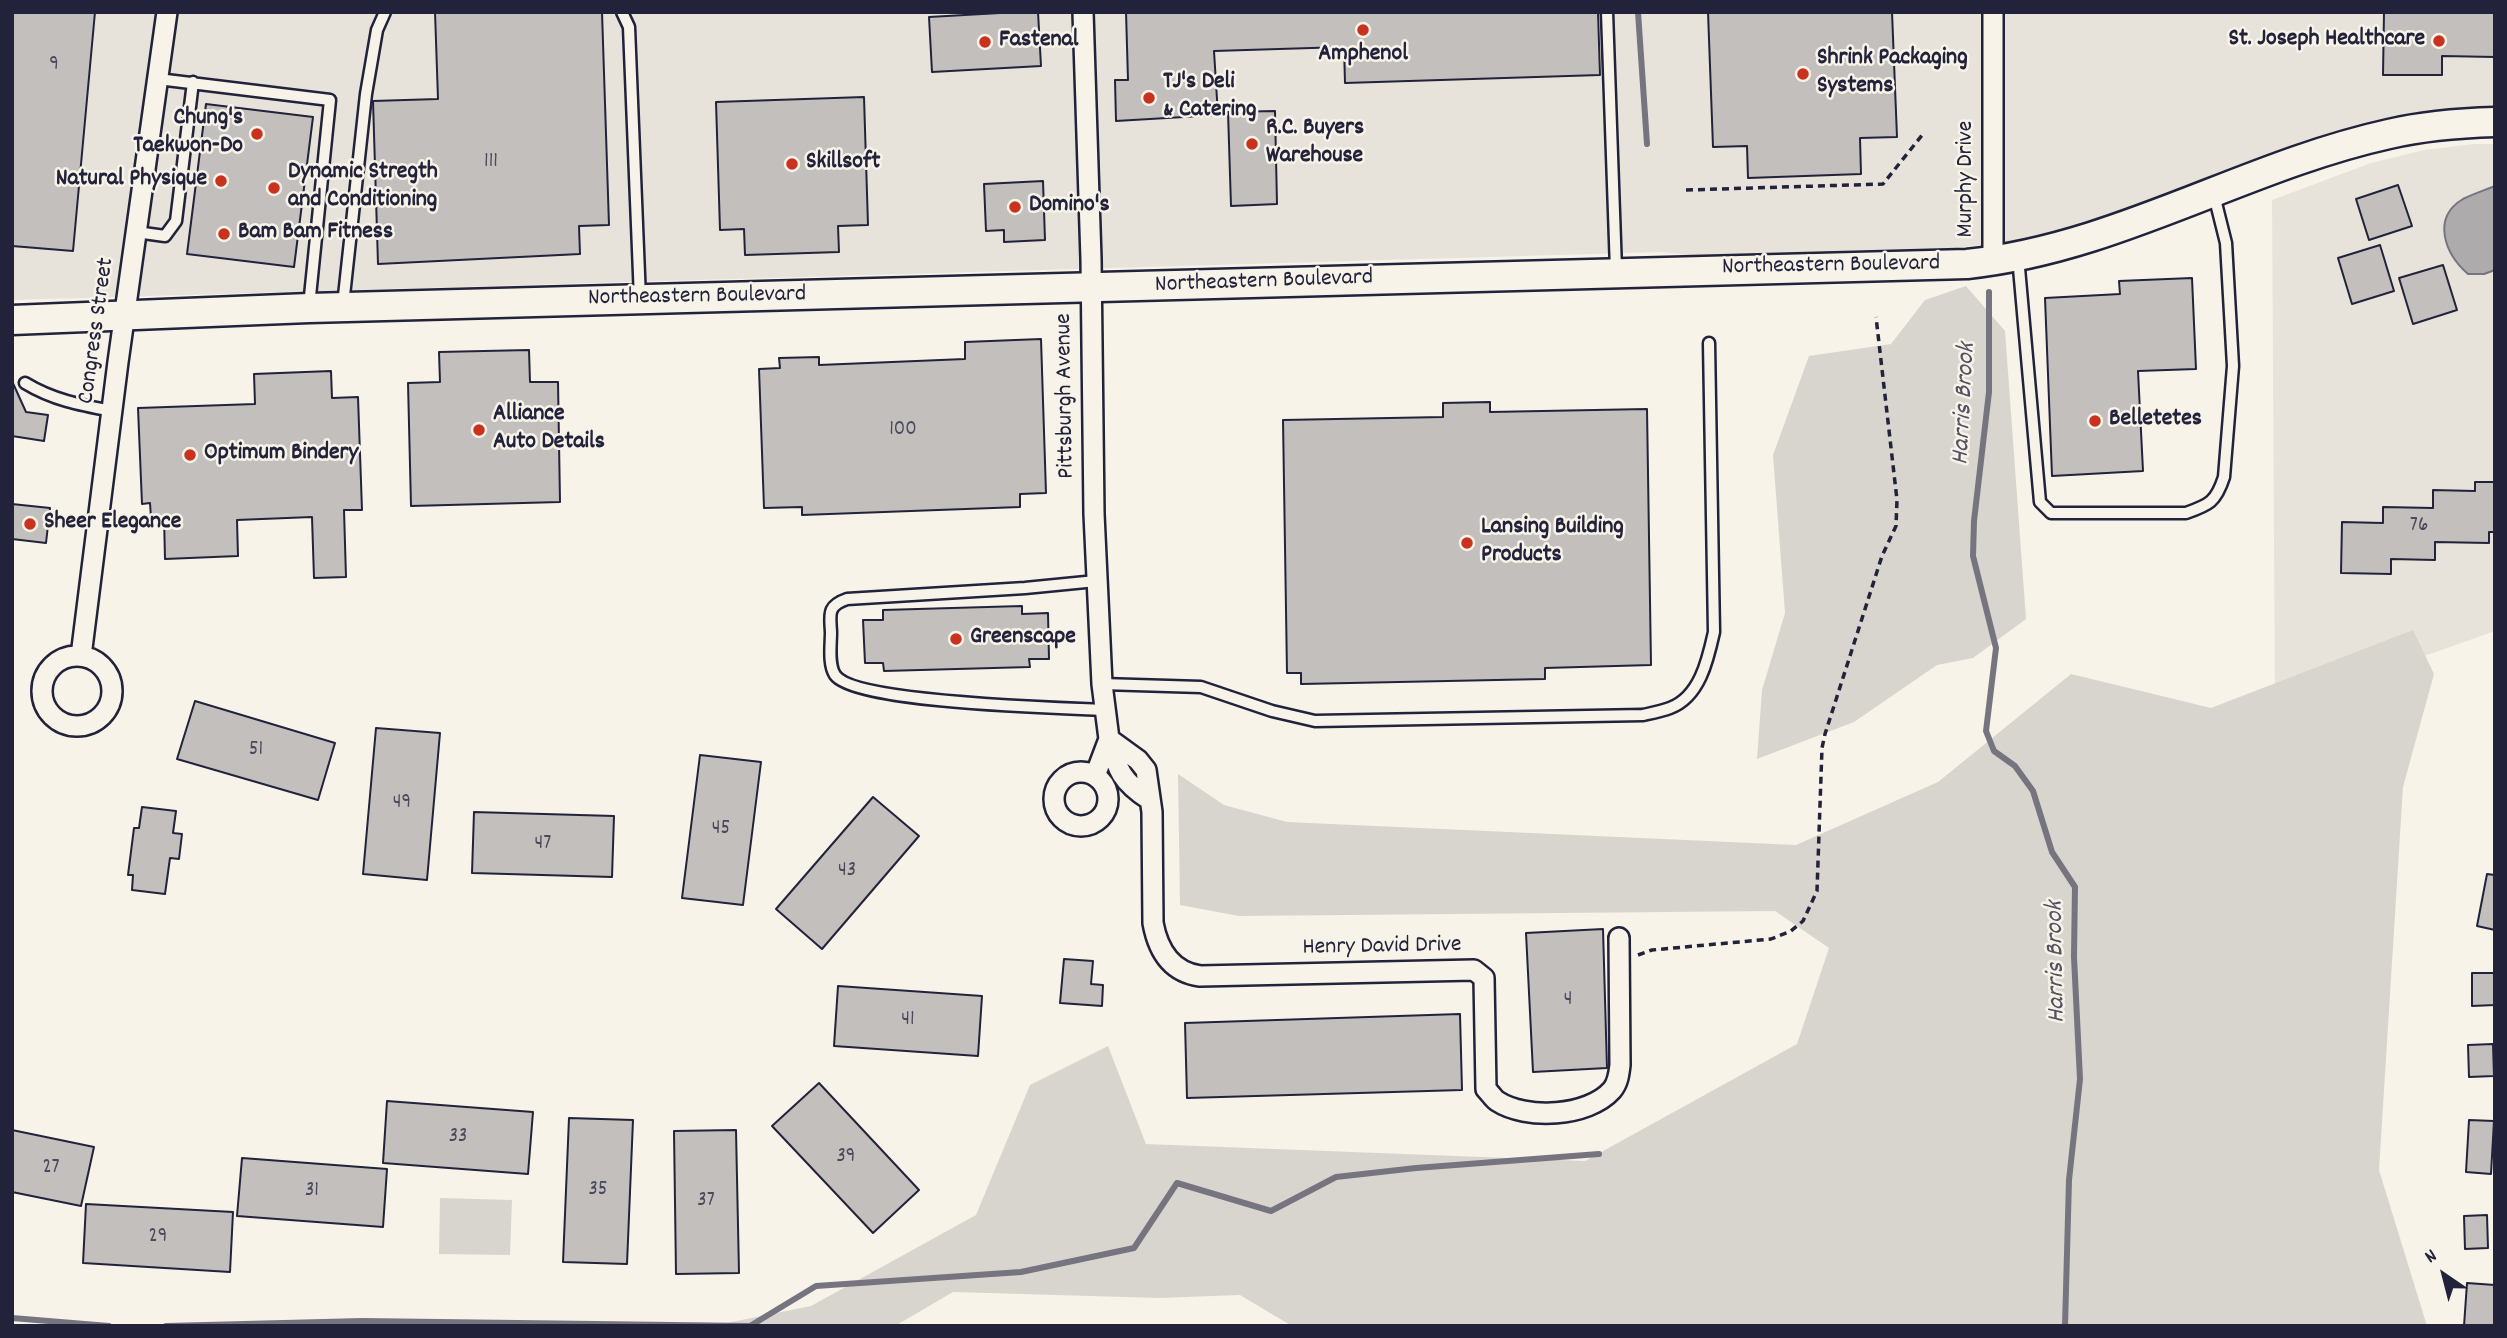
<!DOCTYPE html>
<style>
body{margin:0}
#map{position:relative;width:2507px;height:1338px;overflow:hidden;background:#f7f3e8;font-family:Dekko,sans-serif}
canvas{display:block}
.frame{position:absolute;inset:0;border:14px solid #22223b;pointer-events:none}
.north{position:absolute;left:2409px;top:1240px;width:70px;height:70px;-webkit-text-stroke:5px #f7f3e8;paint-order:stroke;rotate:325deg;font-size:19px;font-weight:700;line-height:28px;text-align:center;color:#22223b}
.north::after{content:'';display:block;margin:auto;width:24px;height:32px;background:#22223b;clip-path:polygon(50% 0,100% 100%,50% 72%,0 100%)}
</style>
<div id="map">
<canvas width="2507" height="1338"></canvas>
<div class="frame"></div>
<div class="north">N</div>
</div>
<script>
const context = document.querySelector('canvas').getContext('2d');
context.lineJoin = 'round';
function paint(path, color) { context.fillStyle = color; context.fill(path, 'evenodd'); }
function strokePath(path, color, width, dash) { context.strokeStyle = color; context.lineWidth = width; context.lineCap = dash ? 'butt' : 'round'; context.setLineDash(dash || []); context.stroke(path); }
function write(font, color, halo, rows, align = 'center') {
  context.font = font + ' Dekko,sans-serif'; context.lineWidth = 5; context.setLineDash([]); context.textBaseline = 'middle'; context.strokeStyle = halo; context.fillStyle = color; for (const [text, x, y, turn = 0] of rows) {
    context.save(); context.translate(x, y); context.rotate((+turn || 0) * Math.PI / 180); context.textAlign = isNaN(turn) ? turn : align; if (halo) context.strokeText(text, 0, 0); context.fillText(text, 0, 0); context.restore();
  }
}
const built = new Path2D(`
 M12 12H2495V108L2437 111 2384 122 2132 210 2041 238 1932 251 1713 258 1661 252 12 300Z
 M2474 144H2495V631L2275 709 2272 200 2371 163 2424 150Z`);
const green = new Path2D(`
 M1966 286 2005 331 2026 619 1973 658 1937 665 1854 722 1757 759 1762 690 1785 613 1773 455 1809 356 1891 344 1925 300Z
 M2413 630 2434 674 2403 787 2379 1170 2427 1326H1292L1240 1295 1160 1298 953 1292 895 1326H712L811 1306 976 1215 1030 1085 1108 1046 1146 1144 1585 1161 1797 1044 1829 948 1775 911 1239 916 1180 905 1178 774 1224 805 1287 822 1796 845 1938 782 2071 674 2211 708Z
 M440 1198 512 1200 510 1255 439 1254Z`);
const water = new Path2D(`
 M2495 186V270L2484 274H2468C2445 254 2431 218 2463 199 2473 194 2485 190 2495 186Z`);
const stream = new Path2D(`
 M1638 12 1647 144
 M1989 292V392L1974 521 1973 556 1996 648 1986 731 1994 751 2015 766 2033 791 2052 852 2075 887 2074 957 2080 1079 2069 1180 2065 1326
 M12 1318 109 1326
 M166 1326 362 1321 750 1326 816 1286 1021 1272 1134 1248 1177 1183 1271 1211 1336 1177 1416 1168 1599 1154`);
const building = new Path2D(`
 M12 12H95L73 251 12 246Z
 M435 12H602L609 225 579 226 580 254 378 264 373 101 438 99Z
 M1018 12H1038L1041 66 932 72 929 17Z
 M1126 12H1598L1600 75 1345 83 1344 47 1214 51 1218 115 1116 121 1115 80H1128Z
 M1708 12H1892L1897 137 1860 138 1861 174 1748 178 1747 146 1713 147Z
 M2384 12H2495V57L2442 56V75H2383Z
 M864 97 868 225 838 226 839 252 745 255 744 229 720 230 716 102Z
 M206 104 313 117 294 267 187 254Z
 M1275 111 1277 204 1231 206 1228 112Z
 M1043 181 1045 240 1004 242V230L986 231 984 184Z
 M2398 185 2412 226 2369 240 2356 199Z
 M2380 245 2394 291 2352 304 2338 258Z
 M2443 265 2457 310 2413 324 2399 278Z
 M2192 278 2196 369 2138 371 2143 471 2052 476 2045 298 2120 294 2119 281Z
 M1041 339 1046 493 1020 494V507L802 515V507L764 508 759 369 780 368 779 358 819 357V365L965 359V342Z
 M529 350 530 382H558L560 502 411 506 408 383 440 382 439 352Z
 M331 371 332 398 358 397 362 510H344L346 577 314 578 312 517 237 520 238 556 165 559 164 517 151 518 150 503 142 504 138 408 255 404 254 374Z
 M12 381 26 412 48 415 44 441 12 436Z
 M1490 402V412L1647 409 1651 665 1545 668V679L1301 684V673H1287L1283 420 1443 417V403Z
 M2475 482H2495V532H2489V543L2435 542V560L2391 559V574L2341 573 2342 522 2383 523V507L2433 508V490L2475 491Z
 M12 504 50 508 46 543 12 539Z
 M1022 606V614L1048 613 1049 659H1029L1030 667 884 671 883 663H865L863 620H883V610Z
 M195 701 335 743 318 800 177 759Z
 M376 728 440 733 427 880 363 874Z
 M700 755 761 762 743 905 682 898Z
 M873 797 919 836 822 949 776 909Z
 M142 807 176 811 173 833 182 834 179 859 170 858 165 894 132 890 133 875H128L134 828H139Z
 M474 812 614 816 612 877 472 873Z
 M2487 874 2495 875V930L2477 926Z
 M1603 929 1607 1068 1533 1072 1526 933Z
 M1064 959 1093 961 1091 984 1103 985 1102 1006 1060 1003Z
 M2472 973H2495V1005L2472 1006Z
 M838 986 982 996 978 1056 834 1046Z
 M1460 1014 1462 1090 1187 1098 1185 1023Z
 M2493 1044 2494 1076 2469 1077 2468 1045Z
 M819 1083 919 1190 873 1233 772 1126Z
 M387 1101 533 1112 528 1174 383 1163Z
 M569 1118 633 1120 627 1264 563 1262Z
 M2469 1120 2494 1121 2491 1174 2466 1172Z
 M12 1130 94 1147 81 1206 12 1192Z
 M736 1130 739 1273 676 1274 674 1131Z
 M242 1158 387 1169 383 1227 237 1216Z
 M86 1204 233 1212 230 1272 83 1263Z
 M2487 1215 2488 1248 2465 1249 2464 1216Z
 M2467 1283 2495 1285V1326H2464Z`);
const path = new Path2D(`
 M1686 190 1883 184 1923 134
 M1638 955 1652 950 1771 939 1791 931 1803 921 1817 891 1822 748 1825 734 1882 556 1896 526 1897 500 1876 317`);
const lane = new Path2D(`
 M622 12 629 27 640 299
 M1607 12 1616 270
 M158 79 330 100 309 306
 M136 232 165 236 176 221 193 82
 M2018 257 2040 502 2051 513H2186C2209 505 2216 502 2224 477L2233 366 2226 243 2214 195
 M343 305 366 94 377 30 385 12
 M25 383C53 400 80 405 112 411
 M1096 581 1025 588 847 599C827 606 830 614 831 632 831 645 828 664 835 675 854 703 1063 708 1105 710
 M1102 684 1201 687 1272 711 1315 721 1643 715C1652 713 1662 711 1670 708 1700 697 1708 659 1714 632L1709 343`);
const street = new Path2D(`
 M1083 12 1091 259 1094 514 1102 684 1109 739 1095 776
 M1993 12V261
 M42 691a35 35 0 1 1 70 0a35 35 0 1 1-70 0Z
 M81 656 118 362 167 12
 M1109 739 1138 760 1146 770 1152 812 1153 923C1158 950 1171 972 1200 976L1474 970 1484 978 1486 1089C1490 1093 1493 1098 1497 1101 1526 1120 1588 1117 1612 1090 1618 1083 1619 1074 1620 1065L1619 938
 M1109 739C1117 770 1122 782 1150 800
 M1054 799a27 27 0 1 1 54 0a27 27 0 1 1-54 0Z`);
const secondary = new Path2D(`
 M12 320 309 308 1967 264C2118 248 2244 166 2389 134 2423 126 2460 123 2495 122`);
const markers = [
 [1363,30,7,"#c8321e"],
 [2439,41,7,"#c8321e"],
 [985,42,7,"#c8321e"],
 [1803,74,7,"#c8321e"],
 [1149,98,7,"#c8321e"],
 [257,134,7,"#c8321e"],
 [1252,144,7,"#c8321e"],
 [792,164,7,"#c8321e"],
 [221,181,7,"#c8321e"],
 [274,188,7,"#c8321e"],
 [1015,207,7,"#c8321e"],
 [224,234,7,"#c8321e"],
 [2095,421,7,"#c8321e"],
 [479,430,7,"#c8321e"],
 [190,455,7,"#c8321e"],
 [30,524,7,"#c8321e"],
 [1467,543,7,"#c8321e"],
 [956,639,7,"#c8321e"]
];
const numberNames = [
 ["9",54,66],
 ["111",491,163],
 ["100",903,431],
 ["76",2419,527],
 ["51",256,751],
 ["49",402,804],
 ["45",721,830],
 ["47",543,845],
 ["43",847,872],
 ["4",1568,1001],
 ["41",908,1021],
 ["33",458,1138],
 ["39",846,1158],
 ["27",51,1169],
 ["35",598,1191],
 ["31",312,1192],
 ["37",706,1202],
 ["29",158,1238]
];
const poiNames = [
 ["St. Joseph Healthcare",2425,41,"right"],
 ["Fastenal",999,42],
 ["Amphenol",1363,56,"center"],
 ["Shrink Packaging",1817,60],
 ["Systems",1817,88],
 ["TJ's Deli",1163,84],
 ["& Catering",1163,112],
 ["Chung's",243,120,"right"],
 ["Taekwon-Do",243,148,"right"],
 ["R.C. Buyers",1266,130],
 ["Warehouse",1266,158],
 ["Skillsoft",806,164],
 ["Dynamic Stregth",288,174],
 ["and Conditioning",288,202],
 ["Natural Physique",207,181,"right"],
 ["Domino's",1029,207],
 ["Bam Bam Fitness",238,234],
 ["Alliance",493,416],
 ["Auto Details",493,444],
 ["Belletetes",2109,421],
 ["Optimum Bindery",204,455],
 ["Sheer Elegance",44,524],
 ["Lansing Building",1481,529],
 ["Products",1481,557],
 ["Greenscape",970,639]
];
const streetNames = [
 ["Murphy Drive",1968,179,-90],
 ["Northeastern Boulevard",1831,267,-1],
 ["Northeastern Boulevard",1264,283,-2],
 ["Northeastern Boulevard",697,298,-1],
 ["Congress Street",98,331,-82],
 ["Pittsburgh Avenue",1067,396,-91],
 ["Henry David Drive",1382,948,-1]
];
const waterNames = [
 ["Harris Brook",1966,404,-87],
 ["Harris Brook",2058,962,-91]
];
paint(built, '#e7e3db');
paint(green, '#d8d5cf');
paint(water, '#aeabad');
strokePath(water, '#76747f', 2);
strokePath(stream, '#76747f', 6);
paint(building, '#c2bfbd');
strokePath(building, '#22223b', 2);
strokePath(lane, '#22223b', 15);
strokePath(street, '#22223b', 24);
strokePath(secondary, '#22223b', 33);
strokePath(path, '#22223b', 3.5, [7, 5]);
strokePath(lane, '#f7f3e8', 10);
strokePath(street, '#f7f3e8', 19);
strokePath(secondary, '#f7f3e8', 28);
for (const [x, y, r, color] of markers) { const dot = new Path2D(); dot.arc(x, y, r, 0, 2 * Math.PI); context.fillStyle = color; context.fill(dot); strokePath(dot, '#f7f3e8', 2.5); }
write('21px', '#4a495c', null, numberNames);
write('bold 24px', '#22223b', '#f7f3e8', poiNames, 'left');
write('24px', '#22223b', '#f7f3e8', streetNames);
write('italic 26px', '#535263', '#f7f3e8', waterNames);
</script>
